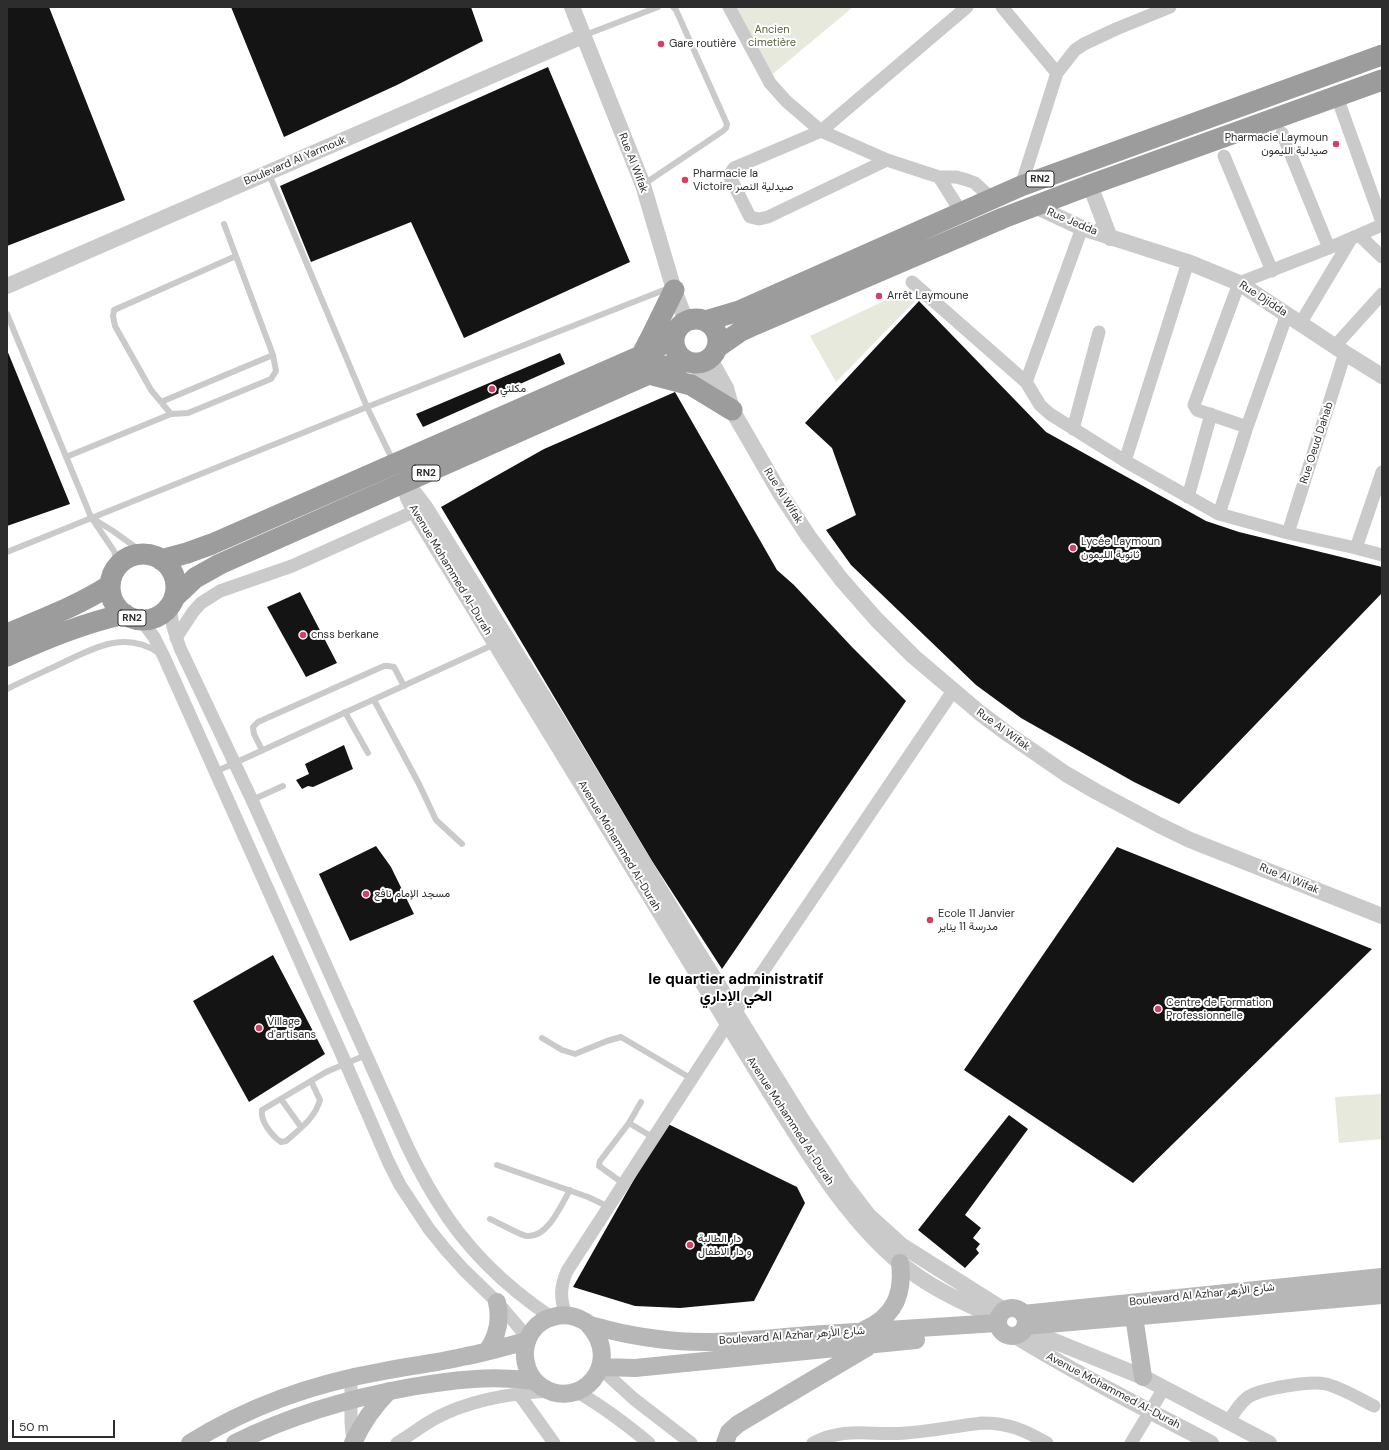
<!DOCTYPE html>
<meta charset="utf-8">
<style>
body{margin:0}
#map{position:relative;width:1389px;height:1450px;overflow:hidden;background:#fff;font-family:"DM Sans",sans-serif}
canvas{display:block}
.frame{position:absolute;inset:0;border:8px solid #2d2d2d;pointer-events:none}
.scale{position:absolute;left:12px;top:1420px;width:103px;height:18px;box-sizing:border-box;border:2px solid #2d2d2d;border-top:0;padding-left:5px;font-size:12px;line-height:14px;white-space:nowrap;color:#2d2d2d;-webkit-text-stroke:3px #fff;paint-order:stroke}
</style>
<div id="map">
<canvas width="1389" height="1450"></canvas>
<div class="frame"></div>
<div class="scale">50 m</div>
</div>
<script>
const context = document.querySelector('canvas').getContext('2d');
context.lineJoin = 'round';
function paint(path, color) { context.fillStyle = color; context.fill(path, 'evenodd'); }
function strokePath(path, color, width, dash) { context.strokeStyle = color; context.lineWidth = width; context.lineCap = dash ? 'butt' : 'round'; context.setLineDash(dash || []); context.stroke(path); }
function write(font, color, halo, rows, align = 'center') {
  context.font = font + ' "DM Sans",Vazirmatn,sans-serif'; context.lineWidth = 4; context.setLineDash([]); context.textBaseline = 'middle'; context.strokeStyle = halo; context.fillStyle = color; for (const [text, x, y, turn = 0] of rows) {
    context.save(); context.translate(x, y); context.rotate((+turn || 0) * Math.PI / 180); context.textAlign = isNaN(turn) ? turn : align; if (halo) context.strokeText(text, 0, 0); context.fillText(text, 0, 0); context.restore();
  }
}
const green = new Path2D(`
 M725 7H853L763 82Z
 M903 292 915 301 836 382 810 336Z
 M1382 1094V1139L1339 1143 1335 1097Z`);
const building = new Path2D(`
 M7 7H49L125 200 7 246Z
 M231 7H471L483 41 397 85 284 137Z
 M548 67 630 262 464 338 411 222 311 262 280 186Z
 M919 301 1046 432 1206 521 1239 532 1382 567V593L1179 804 1134 782 1021 718 976 685 851 565 826 530 856 515 832 448 805 423Z
 M7 350 70 504 7 526Z
 M560 353 565 364 423 427 416 414Z
 M675 392 777 570 794 585 852 647 906 701 722 969 652 861 441 507 544 449Z
 M300 592 337 663 306 677 267 607Z
 M344 745 353 769 313 787 308 786 302 789 296 780 309 774 305 764Z
 M376 846 391 867 414 914 350 941 319 874Z
 M1117 847 1372 949 1133 1183 964 1070Z
 M273 955 325 1054 249 1102 193 1001Z
 M1009 1115 1028 1129 965 1215 981 1228 973 1238 980 1244 976 1249 979 1253 965 1268 918 1230Z
 M666 1123 797 1187 805 1203 754 1301 680 1308 635 1306 573 1287Z`);
const service = new Path2D(`
 M585 35 658 7
 M269 174 367 407 393 461
 M644 184 723 131 726 128 727 124 676 10 673 7
 M7 314 91 517 114 551 116 557V569
 M161 402 273 355
 M171 414 151 390 115 326 113 316 114 310 236 256
 M66 457 171 414 188 413 271 379 276 371 273 355 224 224
 M92 518 113 531 145 554
 M7 552 367 407 669 288
 M7 689C25 680 43 672 60 664 92 649 125 629 159 653
 M374 700 419 784 436 820 462 844
 M345 712 368 753
 M262 750 254 734 253 727 258 722 384 666H388L394 667 404 686
 M215 772 495 644
 M252 800 283 786
 M542 1038 562 1050 575 1054 607 1041 621 1037 692 1079
 M311 1081 320 1100C315 1118 300 1129 286 1141L281 1142C272 1136 260 1121 262 1110L326 1072 366 1055
 M281 1099 301 1127
 M629 1123 641 1102
 M497 1165 588 1197 609 1207
 M624 1184 599 1166 600 1161 629 1123 654 1138
 M490 1219C497 1222 522 1236 527 1236 548 1238 561 1205 570 1190`);
const minor = new Path2D(`
 M729 7 770 83 786 101 821 131 887 160 939 177H956L967 180 975 183 992 199
 M1002 7 1057 73
 M1337 97 1382 222
 M1282 133 1329 248
 M1224 156 1272 271
 M887 160 768 217 759 219 750 217 729 175 734 168 821 131 967 7
 M939 177 961 212
 M1021 186 1057 73 1075 50 1084 44 1116 29 1170 7
 M1359 235 1382 257
 M912 282 1026 382 1040 405 1050 414 1125 461 1219 514 1288 533 1356 548 1382 555
 M1300 324 1351 239
 M1335 346 1382 294
 M1026 382 1082 228
 M1247 427 1287 314
 M1073 429 1099 332
 M1125 461 1188 262
 M1188 497 1211 414
 M1219 514 1247 427 1197 410 1194 405 1239 283 1329 248 1382 225
 M1288 533 1345 353
 M1356 548 1382 472
 M170 605 173 627 180 648 252 800 399 1128C410 1153 422 1177 437 1201 465 1247 506 1287 551 1317
 M141 620 154 637 164 657 346 1064 388 1161 400 1185 429 1229 446 1250 464 1270 497 1302 528 1338
 M176 638 193 612 201 603 220 591 292 566 422 508
 M566 1315C560 1299 560 1287 567 1271L728 1023 953 691
 M600 1368 634 1399 691 1443
 M351 1378V1422L353 1443
 M576 1391C602 1406 626 1424 649 1443
 M519 1394 554 1443
 M1229 1422C1234 1412 1239 1404 1248 1397 1261 1389 1310 1380 1326 1384 1342 1388 1358 1398 1374 1406
 M397 1443C410 1435 423 1425 436 1418 470 1400 512 1393 550 1391
 M813 1443C846 1426 871 1436 906 1433 932 1431 957 1426 982 1423 1009 1423 1024 1430 1047 1443
 M1131 1443 1164 1388`);
const tertiary = new Path2D(`
 M572 7 643 185 674 290 686 321
 M1090 185 1110 238
 M1035 206 1082 228 1188 262 1239 283 1345 353 1382 376
 M7 286 583 36
 M710 359 726 388 731 406
 M695 364 703 377 732 410 780 493 809 537 841 579 876 619 913 656 980 713 1008 734 1066 774 1097 792 1159 825 1190 840 1382 916
 M404 483 408 498 415 512 758 1073C800 1140 848 1226 913 1273 939 1292 969 1305 998 1318
 M411 489 425 507 557 719 684 930 802 1120 843 1182 869 1216 901 1245 1004 1310
 M1024 1329 1143 1377 1269 1443
 M1015 1336C1079 1375 1145 1409 1211 1443`);
const secondary = new Path2D(`
 M998 1322a14 14 0 1 1 28 0a14 14 0 1 1-28 0Z
 M1023 1314 1382 1277
 M1134 1316 1143 1377
 M588 1324C625 1363 580 1412 542 1387 515 1369 521 1325 553 1317 562 1314 573 1315 582 1320 585 1321 587 1323 590 1325 597 1327 603 1328 609 1330 625 1334 642 1337 658 1339 708 1346 759 1339 809 1335 872 1331 935 1327 997 1323
 M1025 1326 1382 1295
 M864 1330C894 1317 904 1294 900 1263
 M487 1351C498 1336 501 1320 497 1302
 M601 1367 635 1368 916 1340
 M190 1443C249 1406 315 1383 384 1371 410 1366 436 1363 462 1357 483 1353 505 1347 526 1341
 M235 1443C291 1415 350 1398 411 1387 454 1380 491 1375 535 1381
 M353 1443C362 1423 374 1406 389 1391
 M725 1443 729 1432 738 1424 868 1347`);
const trunk = new Path2D(`
 M674 341a22 22 0 1 1 44 0a22 22 0 1 1-44 0Z
 M705 321 739 311 1021 186 1382 55
 M718 347 741 331 754 325 1003 218 1090 185 1382 80
 M641 356 650 339 674 290
 M649 374 691 385 732 410
 M110 587a33 33 0 1 1 66 0a33 33 0 1 1-66 0Z
 M161 560 187 553 212 544 654 350 674 336
 M174 598 195 578 220 564 649 374 667 366 686 362
 M7 634C42 619 78 606 110 585
 M7 656C46 639 83 623 125 614`);
const markers = [
 [661,44,4,"#d53e67"],
 [1336,144,4,"#d53e67"],
 [685,180,4,"#d53e67"],
 [879,296,4,"#d53e67"],
 [492,389,4,"#d53e67"],
 [1073,548,4,"#d53e67"],
 [303,635,4,"#d53e67"],
 [366,894,4,"#d53e67"],
 [930,920,4,"#d53e67"],
 [1158,1009,4,"#d53e67"],
 [259,1028,4,"#d53e67"],
 [690,1245,4,"#d53e67"]
];
const shields = [
 [1040,179,28],
 [426,473,28],
 [132,618,28]
];
const shieldNames = [
 ["RN2",1040,179],
 ["RN2",426,473],
 ["RN2",132,618]
];
const parkNames = [
 ["Ancien",772,30],
 ["cimetière",772,43]
];
const poiNames = [
 ["Gare routière",669,44],
 ["Pharmacie Laymoun",1328,138,"right"],
 ["صيدلية الليمون",1328,151,"right"],
 ["Pharmacie la",693,174],
 ["Victoire صيدلية النصر",693,187],
 ["Arrêt Laymoune",887,296],
 ["مكلتي",500,389],
 ["Lycée Laymoun",1081,542],
 ["ثانوية الليمون",1081,555],
 ["cnss berkane",311,635],
 ["مسجد الإمام نافع",374,894],
 ["Ecole 11 Janvier",938,914],
 ["مدرسة 11 يناير",938,927],
 ["Centre de Formation",1166,1003],
 ["Professionnelle",1166,1016],
 ["Village",267,1022],
 ["d'artisans",267,1035],
 ["دار الطالبة",698,1239],
 ["و دار الاطفال",698,1252]
];
const streetNames = [
 ["Boulevard Al Yarmouk",295,161,-23],
 ["Rue Al Wifak",633,163,69],
 ["Rue Jedda",1072,222,23],
 ["Rue Djidda",1263,299,33],
 ["Rue Oeud Dahab",1317,443,-72],
 ["Rue Al Wifak",783,496,58],
 ["Avenue Mohammed Al-Durah",450,570,59],
 ["Rue Al Wifak",1003,730,36],
 ["Avenue Mohammed Al-Durah",619,846,59],
 ["Rue Al Wifak",1289,879,22],
 ["Avenue Mohammed Al-Durah",790,1121,57],
 ["Boulevard Al Azhar شارع الأزهر",1202,1295,-6],
 ["Boulevard Al Azhar شارع الأزهر",792,1336,-4],
 ["Avenue Mohammed Al-Durah",1113,1391,28]
];
const districtNames = [
 ["le quartier administratif",736,980],
 ["الحي الإداري",736,997]
];
paint(green, '#e6e9dc');
paint(building, '#141414');
strokePath(service, '#cacaca', 6);
strokePath(minor, '#cacaca', 13);
strokePath(tertiary, '#cacaca', 16);
strokePath(secondary, '#b7b7b7', 18);
strokePath(trunk, '#9c9c9c', 21);
for (const [x, y, r, color] of markers) { const dot = new Path2D(); dot.arc(x, y, r, 0, 2 * Math.PI); context.fillStyle = color; context.fill(dot); strokePath(dot, '#fff', 1.5); }
for (const [x, y, w] of shields) { const box = new Path2D(); box.roundRect(x - w / 2, y - 8, w, 16, 3); context.fillStyle = '#fff'; context.fill(box); strokePath(box, '#2d2d2d', 1); }
write('bold 10px', '#2d2d2d', null, shieldNames);
write('11px', '#58653f', '#fff', parkNames);
write('11px', '#2d2d2d', '#fff', poiNames, 'left');
write('11px', '#2d2d2d', '#fff', streetNames);
write('bold 15px', '#000', '#fff', districtNames);
</script>
